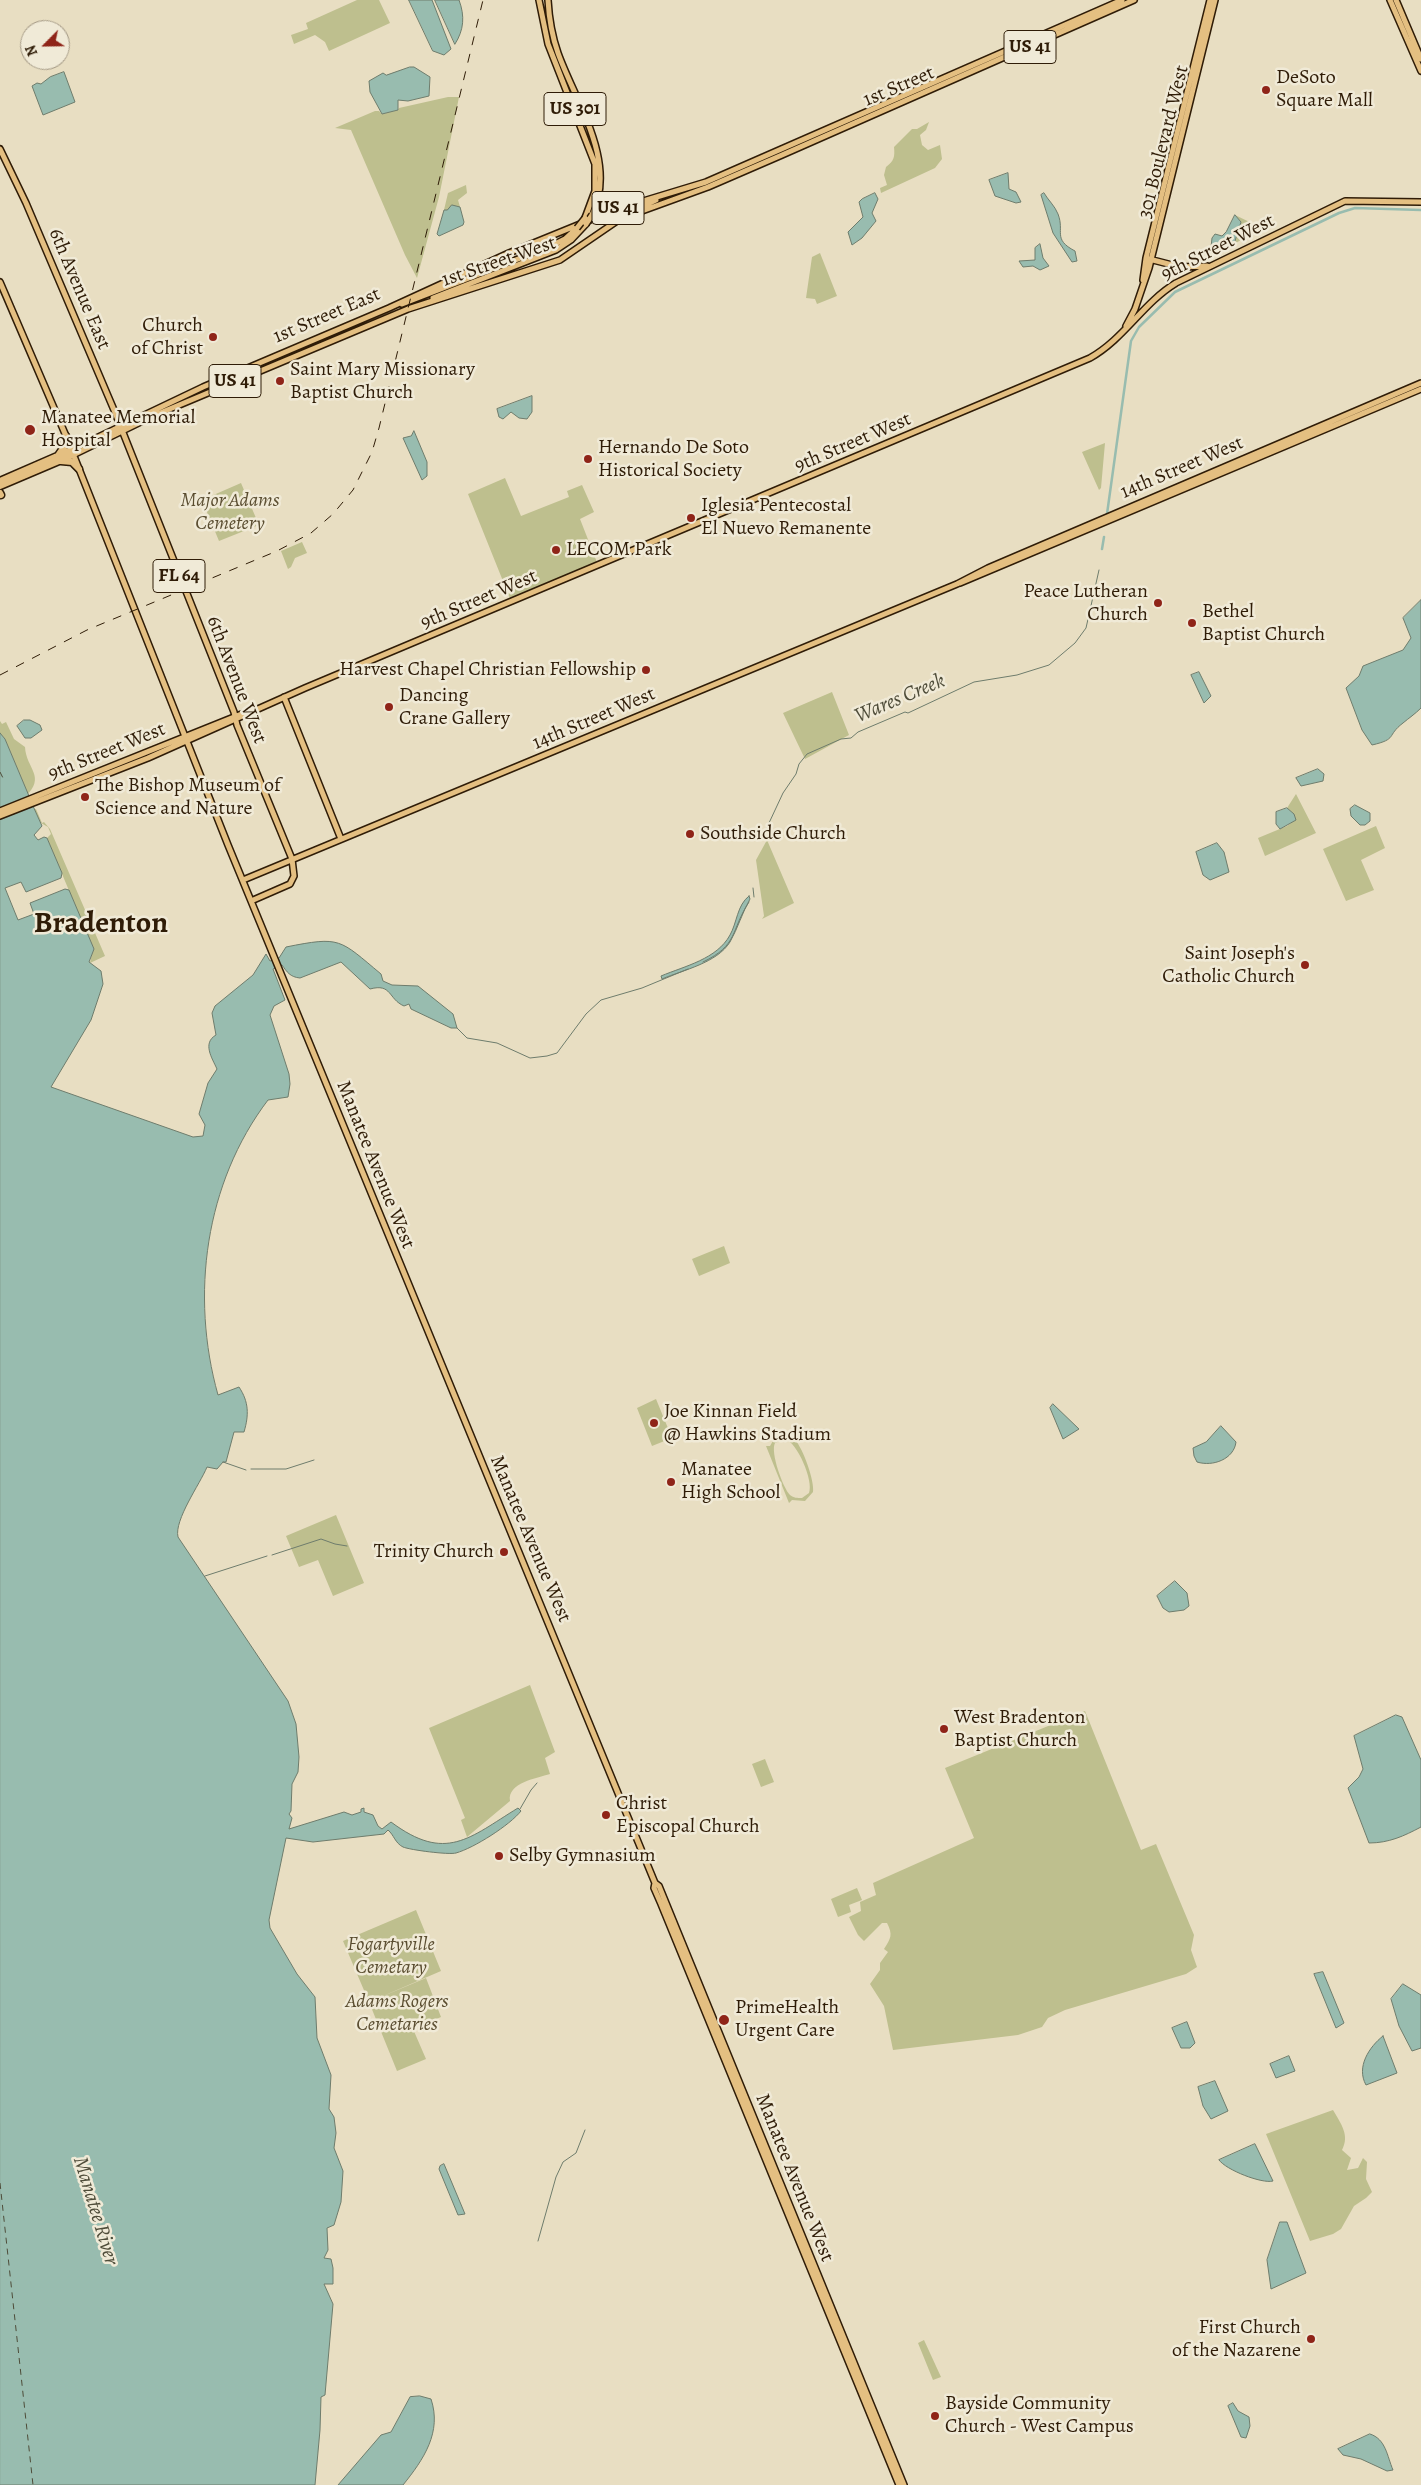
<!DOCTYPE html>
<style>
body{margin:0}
#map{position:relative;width:1421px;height:2485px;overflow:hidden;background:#e8dec2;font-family:Alegreya,serif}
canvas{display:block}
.north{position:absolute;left:20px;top:20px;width:50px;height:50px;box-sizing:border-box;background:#f0ead7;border:1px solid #a39884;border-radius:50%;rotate:247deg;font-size:14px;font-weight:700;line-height:20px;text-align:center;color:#2f1c07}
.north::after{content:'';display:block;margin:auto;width:18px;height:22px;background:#8f2418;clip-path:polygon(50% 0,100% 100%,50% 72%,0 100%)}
</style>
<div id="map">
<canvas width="1421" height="2485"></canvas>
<div class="north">N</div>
</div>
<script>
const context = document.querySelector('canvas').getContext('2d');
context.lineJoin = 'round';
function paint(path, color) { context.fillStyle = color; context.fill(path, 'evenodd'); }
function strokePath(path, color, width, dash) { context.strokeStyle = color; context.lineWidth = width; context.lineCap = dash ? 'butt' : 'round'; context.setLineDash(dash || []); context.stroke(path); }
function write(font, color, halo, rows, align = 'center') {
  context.font = font + ' Alegreya,serif'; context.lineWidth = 5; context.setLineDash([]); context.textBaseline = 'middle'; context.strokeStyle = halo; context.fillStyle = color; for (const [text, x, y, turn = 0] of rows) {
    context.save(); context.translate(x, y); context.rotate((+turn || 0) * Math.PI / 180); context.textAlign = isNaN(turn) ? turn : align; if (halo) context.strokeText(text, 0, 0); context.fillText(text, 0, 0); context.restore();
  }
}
const green = new Path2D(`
 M357 0H379L390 23 329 51 325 42 315 35 294 44 291 35 308 29 306 23Z
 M448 97H459L439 197 417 278 405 255 351 130 335 128 375 111H379L382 114 398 110 399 108Z
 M929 122 926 130 920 135 922 145 928 150 940 145 942 159 935 168 881 193 880 188 887 185 884 175 886 167C894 161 895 157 894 147L912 129H917Z
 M466 185 467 193 458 200 460 207 453 206 447 211 444 210 448 193Z
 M1235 215 1262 228 1234 244 1241 222Z
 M820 253 837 296 817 304 815 299 806 298 812 257Z
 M1105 443 1101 488 1099 490 1082 452Z
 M505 478 521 516 569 497 567 491 582 485 594 512 580 519 598 565 511 601 468 494Z
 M241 483 259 525 219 541 202 500Z
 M302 542 307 553 295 558 291 567 288 569 281 551Z
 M832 692 849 735 805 759 783 713Z
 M0 721 2 724 6 722 14 739 25 747C26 769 47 776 25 797L29 809H36L42 823 44 822 50 829 105 956 90 963 93 948 47 838 51 834 48 827 41 823 35 811 26 810 21 798 27 792 5 739 0 733Z
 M1296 794 1316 833 1265 856 1258 838 1287 826 1295 820 1294 814 1287 808Z
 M1376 826 1385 848 1361 860 1374 890 1346 901 1323 849Z
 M767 840 794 903 762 919 764 916 756 860Z
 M724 1246 730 1263 699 1276 692 1259Z
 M656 1399 672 1438 652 1446 637 1408Z
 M781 1436C786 1435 791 1436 795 1440 803 1448 815 1482 813 1492L805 1501 792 1500 789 1503 766 1446H770L774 1439ZM785 1439C797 1442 814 1481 809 1493L802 1498C797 1498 794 1498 790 1495 783 1488 770 1452 775 1443Z
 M336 1515 364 1583 333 1596 318 1560 299 1567 286 1536Z
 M530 1685 555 1752 545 1758 550 1774C537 1778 507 1783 510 1801L467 1837 461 1820 465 1818 429 1728Z
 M1085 1711 1141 1850 1156 1844 1194 1935 1191 1950 1197 1967 1186 1974 1065 2010 1048 2018 1042 2027 1018 2035 893 2050 884 2006 870 1984 880 1970V1963L888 1952 884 1949C891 1938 893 1935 887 1923H882L864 1941 858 1935 849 1917 861 1911 860 1902 876 1895 873 1883 974 1838 945 1768Z
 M765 1759 774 1782 761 1787 752 1764Z
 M857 1888 862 1900 849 1905 851 1912 838 1917 831 1899Z
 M416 1910 441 1971 369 2002 343 1941Z
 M426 1978 441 2017 413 2029 426 2059 397 2071 369 2002Z
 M1333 2110C1341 2124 1350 2135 1342 2150L1351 2158 1347 2170 1358 2168 1363 2158 1367 2162 1366 2179 1372 2192 1366 2198 1354 2206 1341 2229 1333 2234 1310 2241 1266 2134Z
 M924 2340 941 2377 933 2380 918 2343Z`);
const water = new Path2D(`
 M409 0H432L451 49 444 55 433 51Z
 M435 0H459C465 16 464 30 455 44Z
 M410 67H414L430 77 429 96 408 101 398 100V110L382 114 370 92 369 81 383 73 386 75Z
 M64 72 75 102 43 115 32 86 37 83 41 84 50 77Z
 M1008 173 1009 189 1016 192 1021 202 1016 203 995 196 989 180Z
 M875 193 878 199 872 213 876 221 862 238 852 245 848 232 863 217 859 202 862 199Z
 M1044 193C1048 200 1055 206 1058 214 1065 232 1052 239 1075 251L1077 261 1072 262 1053 233 1041 195Z
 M452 205 460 207 464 222 463 225 439 236 437 234 444 210H447Z
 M1235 215 1241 222 1234 244 1210 256 1212 238 1215 234 1222 236 1226 232Z
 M1040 244 1043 258 1049 266 1040 270 1033 266 1023 267 1019 261 1035 260V248Z
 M532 396V412L527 419 519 418 511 412 503 419 499 417 497 409Z
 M414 431 427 462V476L422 480 403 438 411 436Z
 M1421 600V708C1415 714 1409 718 1403 723 1386 736 1398 739 1372 745L1362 730 1346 688 1359 676 1363 666 1403 650 1411 638 1403 618Z
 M1199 672 1211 696 1204 703 1191 675Z
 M24 720H30L40 725 42 730 31 738H25L17 726Z
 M0 733 5 739 29 796 26 798 30 807 33 806 42 826 34 835 38 840 44 837 47 838 62 873 61 878 26 892 21 882 5 888 18 920 34 914 30 903 65 889 69 890 94 949 89 962 101 971 103 984 91 1020 51 1087 193 1137 203 1136 205 1125 199 1114 208 1083 217 1069C212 1058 202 1043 216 1035L212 1013 215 1006 253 975 266 954 270 961 279 958 286 947C341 936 339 939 381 974L383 981 392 985 418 986 453 1014 457 1028H451L411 1009 409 1004 404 1006C388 999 392 983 370 989L341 962 300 978C290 977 287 972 282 965L273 969 285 1000 274 1006 270 1015 289 1074 290 1084 288 1097 268 1100C205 1183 190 1295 218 1395L239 1387C249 1402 249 1415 244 1432H234L226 1462H223L217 1469 207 1467C200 1484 174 1520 178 1537L288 1701 296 1724 299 1757 298 1772 292 1784 291 1811 289 1814 292 1818 289 1829 344 1812 352 1815 361 1812V1809L364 1808V1812L373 1815 378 1826 382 1829 391 1822C446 1863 469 1838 518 1808L521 1811C510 1825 474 1848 456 1853 449 1855 410 1850 403 1847 395 1843 394 1835 388 1830L384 1834 313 1842 286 1838 269 1920 270 1928 297 1974 315 1997 317 2038 331 2075 329 2109 334 2117 336 2133 334 2148 343 2171 341 2202 334 2225 327 2228 328 2250 324 2258 331 2259 333 2268V2284H324L333 2304 325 2395 321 2397 320 2430 315 2485H0Z
 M1318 769 1324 774 1323 781 1301 786 1296 778Z
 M1355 805 1370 813V821L1365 825H1360L1351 816 1350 809Z
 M1287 808 1294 814 1296 820 1280 829 1276 824V812Z
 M1217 843 1224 852 1229 872 1210 880 1203 875 1196 852Z
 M749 896 750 899C742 913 738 928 730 942 717 963 683 970 662 979L661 976C685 966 717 959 730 935 737 923 737 905 749 896Z
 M1053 1404 1079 1429 1063 1439 1050 1408Z
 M1221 1426 1236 1442C1234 1459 1213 1467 1197 1462L1194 1456 1193 1448 1206 1442Z
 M1175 1581 1187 1593 1189 1606 1184 1610 1169 1612 1163 1608 1157 1596Z
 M1396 1715 1402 1717 1421 1760V1827C1404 1836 1389 1843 1369 1843L1348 1788 1359 1777 1363 1769 1354 1736Z
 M1323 1972 1344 2023 1336 2028 1314 1974Z
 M1403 1984 1421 1995V2048L1412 2051 1399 2026 1391 1999Z
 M1187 2022 1195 2043 1190 2048H1181L1172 2028Z
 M1383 2036 1397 2073 1366 2085C1356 2067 1369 2047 1383 2036Z
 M1289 2056 1295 2071 1276 2078 1270 2064Z
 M1215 2081 1228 2111 1211 2119 1203 2106 1198 2087Z
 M1255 2144 1273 2181C1262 2184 1226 2170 1219 2160Z
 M444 2164 465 2214 458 2215 439 2169 440 2166Z
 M1280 2222H1287L1306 2273 1271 2289 1267 2260Z
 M420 2396 431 2399C442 2432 424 2459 403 2485H338L381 2435 391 2432 410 2397Z
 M1233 2403 1238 2411 1249 2417 1250 2426 1246 2438 1241 2437 1228 2406Z
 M1370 2434C1386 2439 1387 2456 1393 2470L1387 2471 1361 2459 1343 2455 1338 2449Z`);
const stream = new Path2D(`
 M762 838 783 793 796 774 799 764 807 754 841 739 851 738 858 732 905 712 908 713 974 682 1017 675 1049 665 1075 643 1086 628 1099 570
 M753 888 754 897
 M703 962C739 945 730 931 749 902
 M457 1028 467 1038 497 1043 530 1058 547 1056 557 1053 586 1014 601 1000 642 988 688 969
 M223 1462 246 1470
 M251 1469H286L314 1460
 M272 1555 321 1539 335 1544 347 1546
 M205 1576 267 1556
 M520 1809 531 1790 537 1783
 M538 2241 556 2177 563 2162 576 2153 585 2130`);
const canal = new Path2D(`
 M1107 514 1131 341 1139 327 1175 292 1339 213 1355 208 1421 210
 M1102 549 1104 537`);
const ferry = new Path2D(`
 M0 772 3 778
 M0 2183 33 2485`);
const major = new Path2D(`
 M539 0 548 44 595 164V191L585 218
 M548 0C549 18 552 36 558 53 576 103 618 162 592 215
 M1390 0 1421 71
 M1396 0 1421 59
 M0 149 26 203 114 410 234 712 237 725 292 859 294 876 290 884 251 901
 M639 208 656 200
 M1149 259 1180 267 1207 266
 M1143 280 1146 258 1210 0
 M0 282 66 436 228 845 655 1883 659 1886 904 2485
 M433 298 556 250 571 240 586 224
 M402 304 549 247 565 239 577 228
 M1126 326 1135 309 1149 268 1215 0
 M71 450 203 387 389 308 509 253 617 209 706 182 1122 0
 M73 455 153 416 408 309 560 260 620 219 708 187 782 155 1134 0
 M960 583 1421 389
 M284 697 341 839
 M0 811 254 709
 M0 816 148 758 305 688 1090 358C1124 339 1143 303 1176 283L1345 201 1421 202
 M243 880 957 584 988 568 1421 383
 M655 1883 654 1888 661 1904 899 2485`);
const highway = new Path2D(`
 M59 454 64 447 66 436
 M61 461 72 462 79 469
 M0 481 71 450
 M0 486 73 455
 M0 493 1 495`);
const rail = new Path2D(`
 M0 675 87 630 277 551 311 533 333 514 353 490 372 452 379 428 483 0`);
const majorBridge = new Path2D(`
 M586 224 592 215
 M577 228 585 218`);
const markers = [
 [1266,90,5,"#8f2418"],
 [213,337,5,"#8f2418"],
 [280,381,5,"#8f2418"],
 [30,430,6,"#8f2418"],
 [588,459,5,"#8f2418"],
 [691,518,5,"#8f2418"],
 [556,550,5,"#8f2418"],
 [1158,603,5,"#8f2418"],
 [1192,623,5,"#8f2418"],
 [646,670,5,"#8f2418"],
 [389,707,5,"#8f2418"],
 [85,797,5,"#8f2418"],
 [690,834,5,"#8f2418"],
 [1305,965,5,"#8f2418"],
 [654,1423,5,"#8f2418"],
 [671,1482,5,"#8f2418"],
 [504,1552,5,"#8f2418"],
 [944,1729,5,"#8f2418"],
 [606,1815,5,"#8f2418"],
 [499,1856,5,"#8f2418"],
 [724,2020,6,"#8f2418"],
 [1311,2339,5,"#8f2418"],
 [935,2416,5,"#8f2418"]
];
const shields = [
 [1030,47,52],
 [575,109,62],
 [618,208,52],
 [235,381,52],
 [179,576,52]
];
const shieldNames = [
 ["US 41",1030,47],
 ["US 301",575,109],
 ["US 41",618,208],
 ["US 41",235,381],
 ["FL 64",179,576]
];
const poiNames = [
 ["DeSoto",1276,78],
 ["Square Mall",1276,101],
 ["Church",203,326,"right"],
 ["of Christ",203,349,"right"],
 ["Saint Mary Missionary",290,370],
 ["Baptist Church",290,393],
 ["Manatee Memorial",41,418],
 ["Hospital",41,441],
 ["Hernando De Soto",598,448],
 ["Historical Society",598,471],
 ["Iglesia Pentecostal",701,506],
 ["El Nuevo Remanente",701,529],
 ["LECOM Park",566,550],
 ["Peace Lutheran",1148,592,"right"],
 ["Church",1148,615,"right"],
 ["Bethel",1202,612],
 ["Baptist Church",1202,635],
 ["Harvest Chapel Christian Fellowship",636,670,"right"],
 ["Dancing",399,696],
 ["Crane Gallery",399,719],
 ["The Bishop Museum of",95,786],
 ["Science and Nature",95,809],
 ["Southside Church",700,834],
 ["Saint Joseph's",1295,954,"right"],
 ["Catholic Church",1295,977,"right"],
 ["Joe Kinnan Field",664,1412],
 ["@ Hawkins Stadium",664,1435],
 ["Manatee",681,1470],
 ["High School",681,1493],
 ["Trinity Church",494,1552,"right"],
 ["West Bradenton",954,1718],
 ["Baptist Church",954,1741],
 ["Christ",616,1804],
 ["Episcopal Church",616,1827],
 ["Selby Gymnasium",509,1856],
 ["PrimeHealth",735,2008],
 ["Urgent Care",735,2031],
 ["First Church",1301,2328,"right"],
 ["of the Nazarene",1301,2351,"right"],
 ["Bayside Community",945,2404],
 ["Church - West Campus",945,2427]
];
const streetNames = [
 ["1st Street",899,87,-23],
 ["301 Boulevard West",1164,142,-76],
 ["9th Street West",1218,248,-27],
 ["1st Street West",499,262,-19],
 ["6th Avenue East",79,289,67],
 ["1st Street East",327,316,-23],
 ["9th Street West",853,443,-23],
 ["14th Street West",1182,468,-23],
 ["9th Street West",479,600,-23],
 ["6th Avenue West",236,680,69],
 ["14th Street West",594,719,-23],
 ["9th Street West",107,752,-22],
 ["Manatee Avenue West",375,1165,68],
 ["Manatee Avenue West",530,1539,67],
 ["Manatee Avenue West",794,2178,68]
];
const parkNames = [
 ["Major Adams",230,501],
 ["Cemetery",230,524],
 ["Fogartyville",391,1945],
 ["Cemetary",391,1968],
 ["Adams Rogers",397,2002],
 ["Cemetaries",397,2025]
];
const waterNames = [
 ["Wares Creek",900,699,-23],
 ["Manatee River",95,2211,73]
];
const townNames = [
 ["Bradenton",101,925]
];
paint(green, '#bebf8e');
paint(water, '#98bcaf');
strokePath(water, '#6e7c6c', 1);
strokePath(stream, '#6e7c6c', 1);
strokePath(canal, '#98bcaf', 2.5);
strokePath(ferry, '#4e4c39', 1, [6, 5]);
strokePath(major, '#2f1c07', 8);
strokePath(highway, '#2f1c07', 9);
strokePath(major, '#e4bf81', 5);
strokePath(highway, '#e4bf81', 6);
strokePath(rail, '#2f1c07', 1, [9, 9]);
strokePath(majorBridge, '#2f1c07', 8, []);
strokePath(majorBridge, '#e4bf81', 5);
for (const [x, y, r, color] of markers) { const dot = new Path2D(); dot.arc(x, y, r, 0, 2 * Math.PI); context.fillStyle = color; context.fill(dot); strokePath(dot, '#f0ead7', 2); }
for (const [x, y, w] of shields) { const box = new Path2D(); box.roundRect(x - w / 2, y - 16.5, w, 33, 4); context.fillStyle = '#f0ead7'; context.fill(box); strokePath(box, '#2f1c07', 1); }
write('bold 19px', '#2f1c07', null, shieldNames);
write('20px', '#2f1c07', '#f0ead7', poiNames, 'left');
write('20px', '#2f1c07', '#f0ead7', streetNames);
write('italic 20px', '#5a4d30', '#f0ead7', parkNames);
write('italic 21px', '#4e4c39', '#f0ead7', waterNames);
write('bold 30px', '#2f1c07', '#f0ead7', townNames);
</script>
